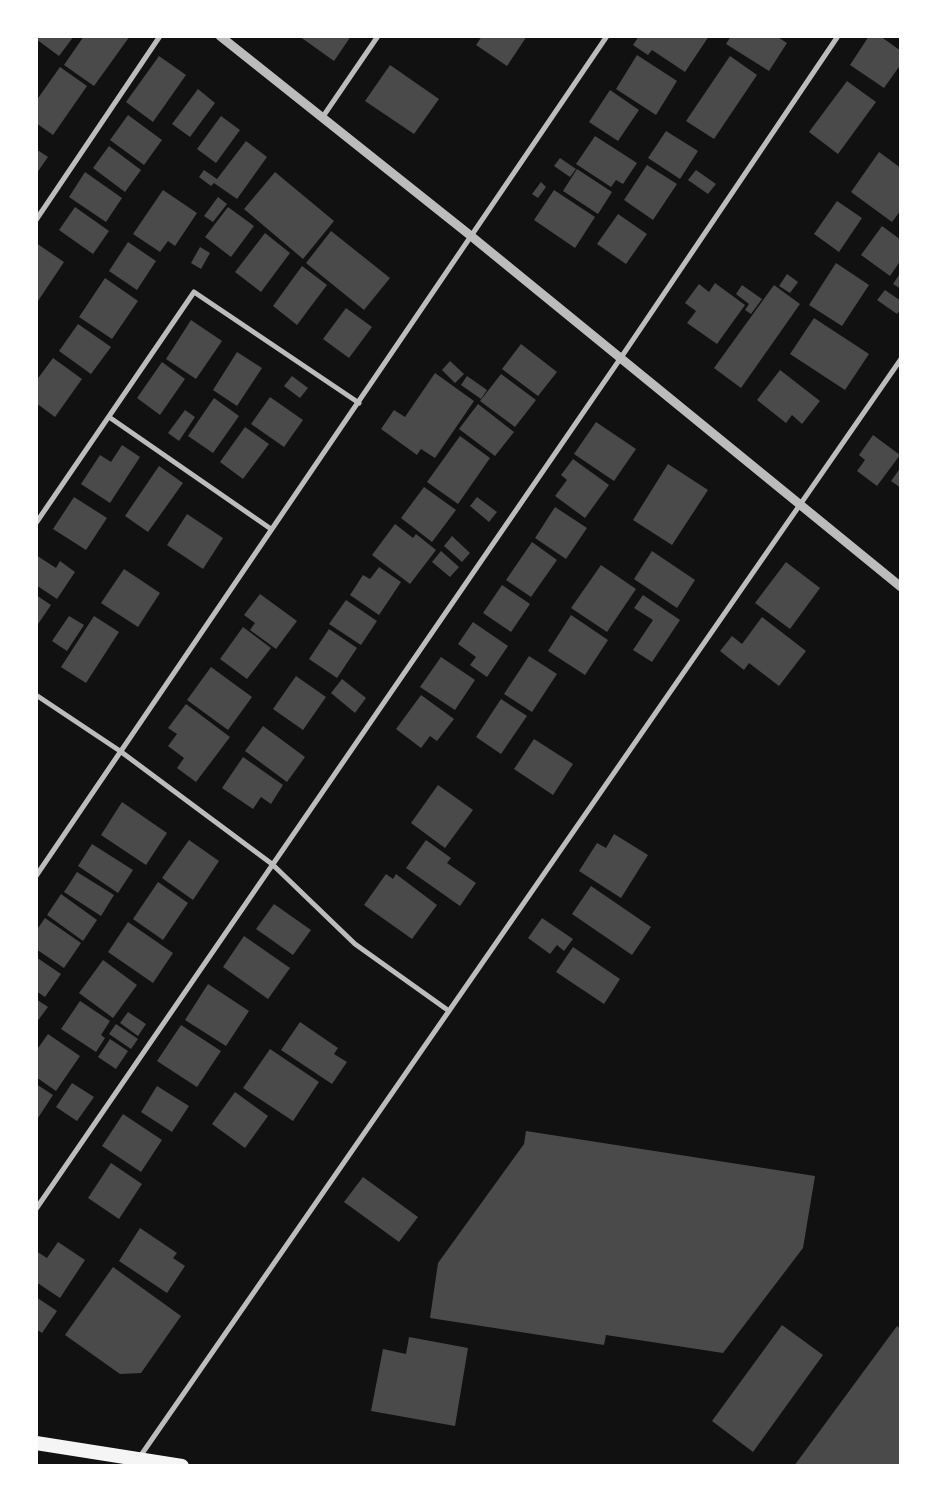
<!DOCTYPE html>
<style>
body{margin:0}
#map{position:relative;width:937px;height:1502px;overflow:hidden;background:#111;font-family:Signika,sans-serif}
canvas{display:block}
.frame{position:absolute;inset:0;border:38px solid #fff;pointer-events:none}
</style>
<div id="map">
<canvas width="937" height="1502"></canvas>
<div class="frame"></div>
</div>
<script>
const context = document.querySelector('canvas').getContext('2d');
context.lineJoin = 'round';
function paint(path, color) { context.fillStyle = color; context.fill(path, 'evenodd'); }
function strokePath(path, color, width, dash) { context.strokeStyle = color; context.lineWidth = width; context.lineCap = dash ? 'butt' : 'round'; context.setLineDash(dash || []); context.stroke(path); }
const building = new Path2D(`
 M36 36H74L59 56 36 39Z
 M84 36H130L94 86 64 65Z
 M299 36H351L334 61Z
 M482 36H527L507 66 476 45Z
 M639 36H709L685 72 652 50 648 55 633 45Z
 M731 36H776L787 43 769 71 726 44Z
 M869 36H880L901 51V64L884 88 850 65Z
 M637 55 677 81 656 115 616 89Z
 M159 56 186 75 153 122 126 102Z
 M730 56 757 75 714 139 686 121Z
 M390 65 439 99 414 134 365 101Z
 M60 67 87 86 53 135 36 123V101Z
 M847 81 876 102 838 154 809 132Z
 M198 89 215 103 190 137 172 124Z
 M610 90 639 110 618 141 589 122Z
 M128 115 162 140 144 165 110 140Z
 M221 116 240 130 216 163 197 149Z
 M666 131 698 151 680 179 648 158Z
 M595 136 637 163 623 184 616 180 611 187 576 164Z
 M246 141 267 157 237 199 214 183 211 186 199 177 204 170 217 179Z
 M109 146 141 170 125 192 93 168Z
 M36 149 48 157 36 174Z
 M879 152 901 168V210L892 222 851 192Z
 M560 158 576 169 570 177 554 166Z
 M647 165 677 184 653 220 624 200Z
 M577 169 612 192 598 214 563 191Z
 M696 170 716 184 708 194 688 180Z
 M85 172 122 198 106 222 69 197Z
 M275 172 334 221 303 259 244 209Z
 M541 182 546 187 538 198 532 194Z
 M163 190 197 213 175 246 168 241 160 252 133 234Z
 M554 190 595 217 575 248 534 220Z
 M218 197 227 204 213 222 204 216Z
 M837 201 862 218 839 252 814 234Z
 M75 207 109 231 93 254 59 230Z
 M228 207 254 226 231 257 205 237Z
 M618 214 647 234 626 264 597 244Z
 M882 226 901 240V260L890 276 861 255Z
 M331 231 390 278 364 310 306 263Z
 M265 233 290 253 261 292 235 272Z
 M128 242 156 261 137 290 109 271Z
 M36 243 64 262 38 301 36 300Z
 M200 247 210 253 201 269 191 263Z
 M836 263 869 285 842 326 809 305Z
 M302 266 327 285 297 325 273 306Z
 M901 272V289L893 284Z
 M787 274 798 282 790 293 779 286Z
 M105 278 138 301 112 339 79 317Z
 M715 283 745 305 717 344 687 323 696 311 685 303 699 284 709 292Z
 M742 285 762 299 751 314 745 310 749 304 736 294Z
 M774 285 800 304 741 388 714 368Z
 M885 290 901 301V309L897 314 877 300Z
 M346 308 372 327 349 358 323 339Z
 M814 318 869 354 845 390 790 354Z
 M191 320 222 341 196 379 166 359Z
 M78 324 111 347 91 374 59 351Z
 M521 344 557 372 538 396 502 369Z
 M237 352 262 368 237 406 213 390Z
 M53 358 82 379 55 417 36 403V381Z
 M450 361 464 374 455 383 442 370Z
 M162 362 185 379 160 415 137 398Z
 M780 370 820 401 802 424 792 415 786 423 757 400Z
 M435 373 474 401 435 458 421 449 417 455 381 429 394 410 405 417Z
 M501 374 536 400 515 427 480 401Z
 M292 376 308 388 300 398 284 386Z
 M467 376 487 390 481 399 461 385Z
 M270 397 303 420 284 447 251 424Z
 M214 398 239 416 213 453 188 436Z
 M478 404 514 432 495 456 459 429Z
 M185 410 195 417 179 441 168 433Z
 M596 422 636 449 614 481 574 454Z
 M245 427 269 444 243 479 220 462Z
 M873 435 900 455 877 486 857 471 865 460 859 455Z
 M460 436 490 458 458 504 427 482Z
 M122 445 140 457 110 503 81 484 100 455 111 462Z
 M573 459 609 485 585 518 555 496 567 480 561 475Z
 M668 464 708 490 672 545 633 520Z
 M159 466 183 483 148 532 125 516Z
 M901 467V488L891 481Z
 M424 487 456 510 432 542 401 518Z
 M74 497 107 518 86 550 53 529Z
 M477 497 497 512 489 522 470 506Z
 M555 507 587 528 566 559 535 538Z
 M187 514 223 538 203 569 167 545Z
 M395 524 413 538 416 534 436 550 410 584 372 555Z
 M452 536 470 553 462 562 444 546Z
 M532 542 557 560 531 597 506 580Z
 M441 551 459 567 450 577 432 562Z
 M652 551 695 580 677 608 634 579Z
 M36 555 56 568 60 561 75 572 57 599 36 585Z
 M786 562 820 588 790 629 755 603Z
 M601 565 636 589 607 632 571 608Z
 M379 567 401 582 379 615 350 595 363 575 370 579Z
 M124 569 160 593 138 627 101 603Z
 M502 585 530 604 511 632 483 613Z
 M260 594 297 621 276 649 250 630 255 623 244 615Z
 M36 595 51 605 36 627Z
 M643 595 680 620 652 662 633 650 653 620 634 608Z
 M346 600 377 621 361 645 329 624Z
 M571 615 608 640 585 675 548 651Z
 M69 616 84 625 67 651 52 641Z
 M94 616 119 632 86 683 61 667Z
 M762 617 806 651 779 686 749 663 744 670 720 651 732 636 742 644Z
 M473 622 508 646 487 677 470 665 476 657 458 644Z
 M243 627 271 648 247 679 220 659Z
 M329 629 357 648 337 678 309 659Z
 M529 656 557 674 532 712 504 694Z
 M441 657 475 680 455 710 420 687Z
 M211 667 252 697 228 730 187 700Z
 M296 676 326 697 303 730 273 709Z
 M342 679 366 698 355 713 331 693Z
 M421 695 454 719 437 741 430 736 421 748 396 729Z
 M501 699 527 716 501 754 476 737Z
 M186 704 230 737 196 782 177 768 184 758 168 746 177 734 168 728Z
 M263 726 305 757 287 782 245 751Z
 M534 739 573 764 553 795 514 769Z
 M243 757 283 785 271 804 261 797 253 809 222 788Z
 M438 785 473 810 445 848 411 823Z
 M122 802 167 833 146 865 101 835Z
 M614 834 648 855 621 898 579 871 597 843 606 848Z
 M189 840 219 861 193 900 162 878Z
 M426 840 451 858 447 863 476 883 460 906 406 868Z
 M92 844 133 870 118 893 78 866Z
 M77 872 114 895 101 916 64 892Z
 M386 874 393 879 396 874 437 905 412 939 364 905Z
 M158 882 188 903 163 940 133 919Z
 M591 886 651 927 632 955 572 914Z
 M61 894 97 920 83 941 47 915Z
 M274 904 311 930 293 955 256 929Z
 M45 918 81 943 64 968 36 949V931Z
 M542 918 573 939 564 951 557 945 550 954 528 938Z
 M128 922 173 953 153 983 108 952Z
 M244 936 290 968 268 999 223 967Z
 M573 947 620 979 604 1004 556 972Z
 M36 957 61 974 45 997 36 991Z
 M103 960 137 985 113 1018 79 993Z
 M208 984 249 1011 226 1046 185 1020Z
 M36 999 48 1007 36 1023Z
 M80 1001 110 1021 101 1035 105 1038 96 1052 61 1029Z
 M128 1012 146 1024 138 1036 120 1023Z
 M300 1022 338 1048 334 1054 347 1062 332 1084 281 1050Z
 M116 1024 138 1039 131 1049 109 1034Z
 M181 1025 221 1051 197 1087 157 1061Z
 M48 1034 80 1056 56 1091 36 1077V1051Z
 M110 1039 128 1051 116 1069 98 1057Z
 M270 1049 319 1082 293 1121 243 1088Z
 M72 1083 94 1097 77 1121 56 1107Z
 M36 1084 53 1095 36 1121Z
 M157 1086 189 1106 172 1132 141 1112Z
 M235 1092 268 1116 245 1148 212 1124Z
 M123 1114 162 1140 141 1172 102 1146Z
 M526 1131 815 1176 803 1248 723 1353 606 1335 604 1345 430 1318 438 1263 524 1144Z
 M111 1163 142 1184 119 1219 88 1198Z
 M363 1177 418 1217 399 1242 344 1202Z
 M140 1228 177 1253 173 1258 185 1266 167 1293 119 1261Z
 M58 1242 85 1260 60 1298 36 1282V1251L47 1258Z
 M113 1267 181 1316 141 1373 120 1374 65 1335Z
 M36 1297 57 1311 42 1333 36 1329Z
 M782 1325 823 1355 753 1452 712 1421Z
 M897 1326 901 1329V1466H794Z
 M409 1337 468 1348 455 1426 371 1411 383 1349 406 1354Z`);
const minor = new Path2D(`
 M322 118 378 36
 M36 220 160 36
 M109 417 271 529
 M36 523 194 292 359 403
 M36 695 120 751 272 864 355 944 449 1011
 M36 876 607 36
 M36 1209 620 359 838 36
 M139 1458 901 359`);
const tertiary = new Path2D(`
 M220 36 471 236 901 587`);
const trunk = new Path2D(`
 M36 1443 182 1466`);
paint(building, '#4a4a4a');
strokePath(minor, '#bcbcbc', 5);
strokePath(tertiary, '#bcbcbc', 9);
strokePath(trunk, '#f5f5f5', 14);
</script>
